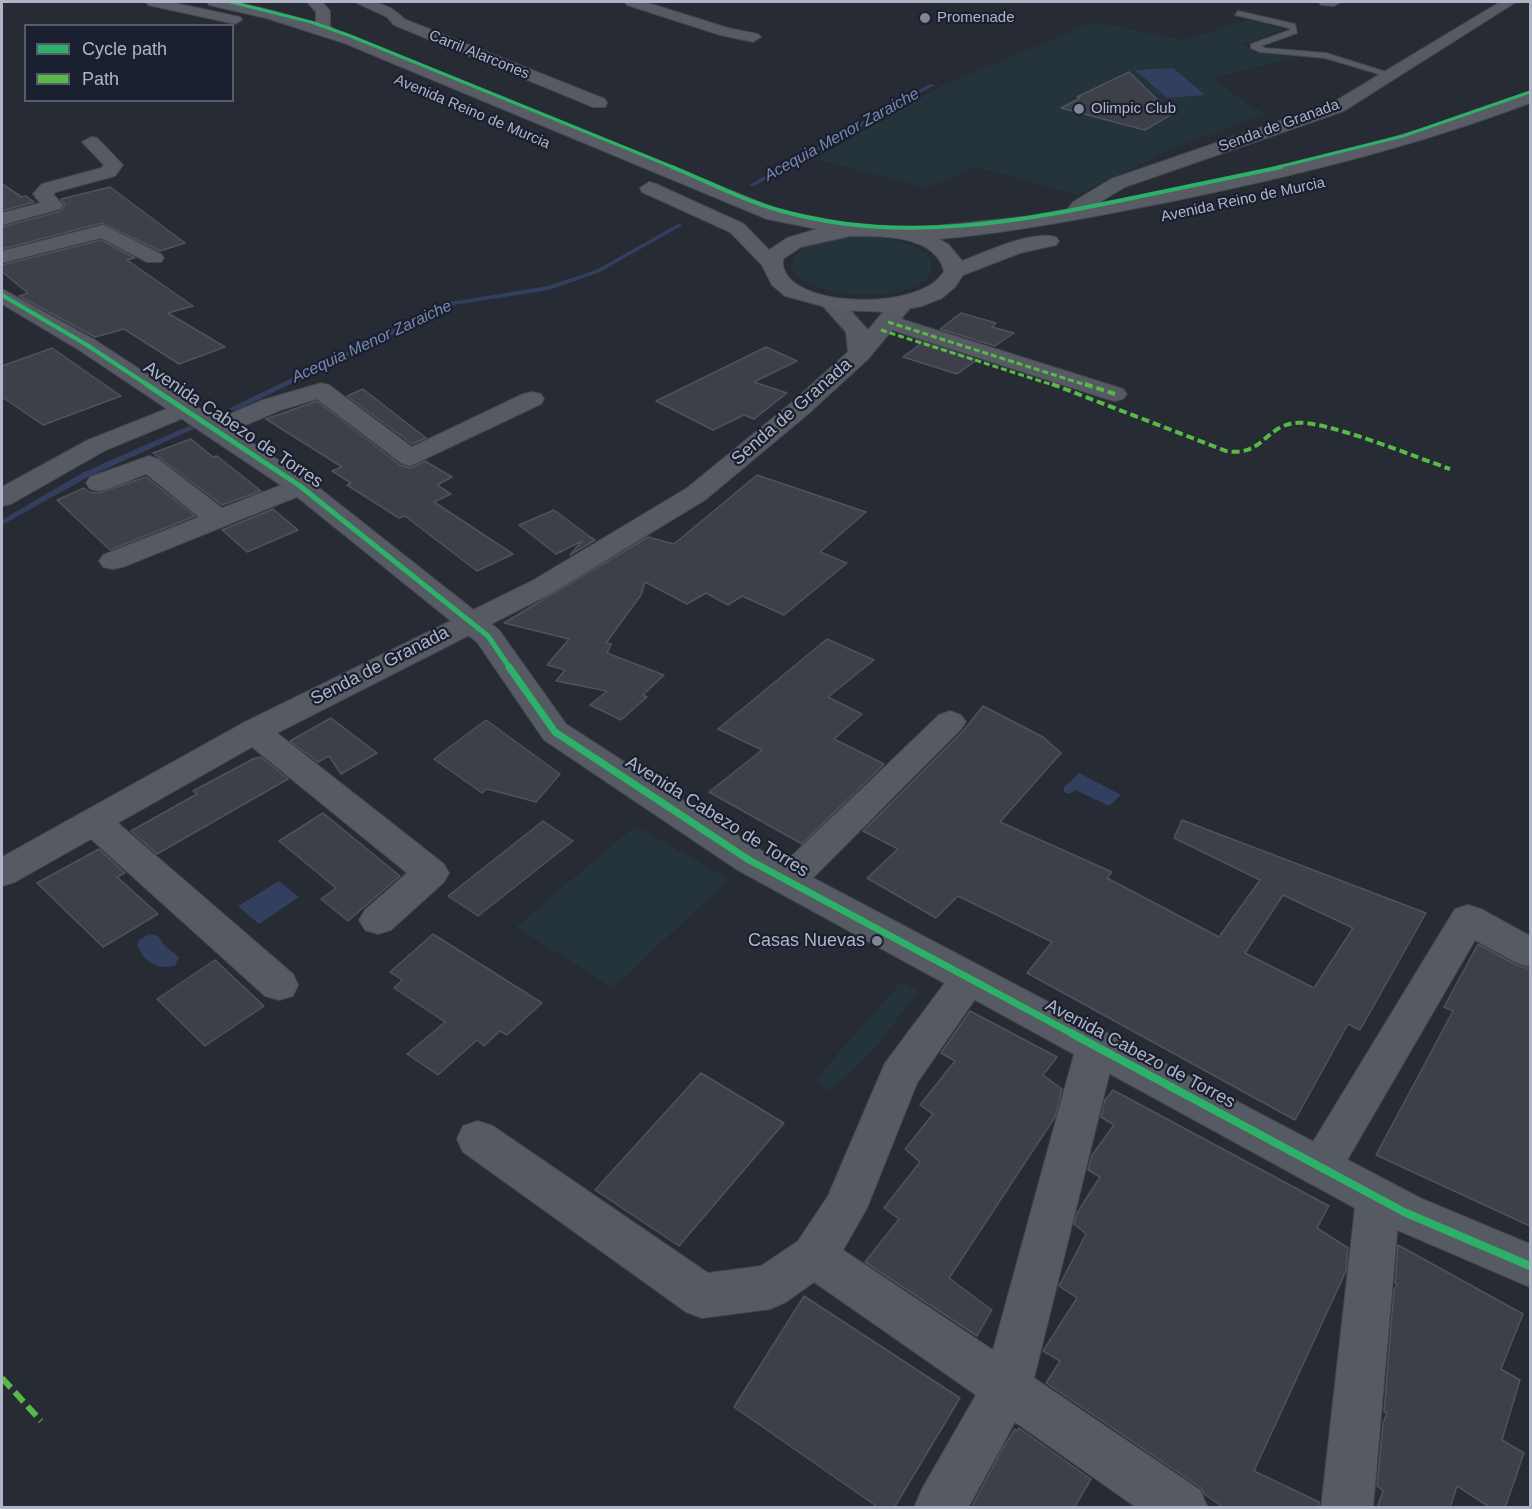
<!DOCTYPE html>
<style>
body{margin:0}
#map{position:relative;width:1532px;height:1509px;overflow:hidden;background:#272b34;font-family:Helvetica,sans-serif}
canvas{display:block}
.frame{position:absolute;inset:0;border:3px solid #afb5c7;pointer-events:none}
.legend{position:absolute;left:24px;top:24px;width:210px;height:78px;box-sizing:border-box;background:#1a202f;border:2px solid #565c6c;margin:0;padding:8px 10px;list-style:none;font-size:18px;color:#afb5c7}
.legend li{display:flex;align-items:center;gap:12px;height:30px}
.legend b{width:30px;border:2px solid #565c6c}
</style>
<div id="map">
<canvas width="1532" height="1509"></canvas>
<div class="frame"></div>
<ul class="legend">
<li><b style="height:8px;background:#2db169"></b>Cycle path</li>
<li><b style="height:8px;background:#58b947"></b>Path</li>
</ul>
</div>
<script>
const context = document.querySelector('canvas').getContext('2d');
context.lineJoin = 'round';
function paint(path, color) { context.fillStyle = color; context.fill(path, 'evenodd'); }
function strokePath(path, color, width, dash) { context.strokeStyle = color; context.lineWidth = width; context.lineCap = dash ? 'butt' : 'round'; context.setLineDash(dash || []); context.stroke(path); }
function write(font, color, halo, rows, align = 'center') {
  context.font = font + ' Helvetica,sans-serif'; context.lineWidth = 4.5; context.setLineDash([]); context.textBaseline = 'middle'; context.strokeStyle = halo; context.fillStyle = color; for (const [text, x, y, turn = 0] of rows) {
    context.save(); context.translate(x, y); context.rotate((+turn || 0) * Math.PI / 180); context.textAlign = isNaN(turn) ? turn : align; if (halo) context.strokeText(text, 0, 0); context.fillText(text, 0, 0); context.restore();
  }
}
const green = new Path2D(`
 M1249 20 1284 29 1242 45 1276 55 1299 57 1213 78 1247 104 1266 114 1183 144 1077 195 977 167 927 188 815 159 943 85 1095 22 1183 40Z
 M864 236C885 238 914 240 928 257 933 264 933 272 927 278 896 311 760 290 799 252 815 237 844 237 864 236Z
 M635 826 729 879 613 988 516 927Z
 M901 982 919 991 874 1049 830 1091 815 1080Z`);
const water = new Path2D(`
 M1173 68 1205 95 1167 98 1135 70Z
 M1079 773 1121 795 1109 806 1076 790 1069 794 1064 792V787Z
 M279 881 299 897 259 924 238 906Z
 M149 934 158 936 165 946 179 957 175 966C157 970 144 962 137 945L139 940Z`);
const stream = new Path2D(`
 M930 84 935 85 754 186 749 185Z
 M678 224 683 225 600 272 549 290 454 305 237 410H231L230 408 450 302 548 286 596 270Z
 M193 424H196L200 426 88 477 2 525V520L82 473Z`);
const building = new Path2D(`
 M1129 72 1172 114 1145 130 1061 108 1080 98 1077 97Z
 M2 184 22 197 26 196 34 202 2 211Z
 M110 187 185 243 160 251 102 223 2 249V227L61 211 65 205 61 199Z
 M101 240 135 258 127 260 193 306 168 313 225 347 179 364 124 329 95 337 19 296 28 293 2 272V265Z
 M961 313 996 323 992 327 1014 333 995 346 940 329Z
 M923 342 977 360 957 374 903 357Z
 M766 347 797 361 754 382 787 393 754 419 744 415 713 430 656 401Z
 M52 348 121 396 43 425 2 397V366Z
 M363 389 426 438 412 444 347 396Z
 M317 401 400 465 411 468 425 461 452 477 437 485 451 494 434 502 513 554 477 571 405 516 399 518 347 485 351 483 332 471 342 467 266 419Z
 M191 439 213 457 217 456 261 491 222 505 153 453Z
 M757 475 866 512 820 552 847 563 784 615 742 596 728 605 706 593 687 604 645 582 641 595 606 643 611 644 607 653 664 675 643 695 647 697 621 720 590 705 607 691 556 681 565 670 547 665 569 639 504 623 648 537 674 544Z
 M146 477 195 516 110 550 57 500 84 488 89 492 99 493Z
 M273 509 298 530 247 552 222 530Z
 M554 510 590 537 595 540 570 555 582 541 556 554 519 525Z
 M827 639 874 660 828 697 862 714 834 739 884 764 802 844 709 792 762 750 718 729Z
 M983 706 1043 737 1061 753 1000 822 1112 872 1107 878 1219 937 1260 880 1174 838 1182 820 1426 913 1360 1030 1348 1024 1295 1120 1027 973 1052 942 958 896 936 918 867 878 898 849 863 831 963 731ZM1283 895 1353 928 1314 988 1245 953Z
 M331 718 377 753 341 774 329 756 318 762 290 741Z
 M486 720 560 774 536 802 487 789 482 793 434 759Z
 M261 757 288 779 157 854 131 831 197 794 193 791 253 759Z
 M323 813 400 876 348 921 321 899 336 888 279 841Z
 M543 821 573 841 478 916 448 896Z
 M99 849 125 873 117 877 158 914 103 947 37 883Z
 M433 934 542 1003 507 1035 500 1031 484 1046 477 1040 438 1075 407 1054 445 1022 394 988 402 980 390 972Z
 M1478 944 1516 965 1530 969V1226L1376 1155 1453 1011 1444 1007Z
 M215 960 264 1006 205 1046 157 999Z
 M970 1011 1057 1057 1043 1075 1062 1089 1055 1117 949 1278 992 1310 977 1336 865 1262 899 1219 884 1208 920 1162 905 1149 933 1114 920 1105 955 1061 941 1053Z
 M701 1073 784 1123 679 1246 595 1190Z
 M1113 1090 1329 1206 1317 1228 1348 1248 1346 1271 1254 1471 1319 1502V1508H1224L1204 1494 1201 1488 1046 1383 1060 1361 1043 1351 1077 1298 1059 1286 1086 1234 1074 1224 1077 1213 1100 1177 1088 1170 1092 1155 1114 1125 1101 1117 1105 1100Z
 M1398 1245 1523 1314 1501 1369 1520 1380 1502 1440 1524 1453 1505 1508H1491L1457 1486 1450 1508H1377L1383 1491 1377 1486 1383 1423 1387 1413 1384 1412 1394 1290 1397 1284 1395 1283Z
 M804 1296 960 1398 894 1508H879L734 1407Z
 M1019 1428 1091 1479 1074 1508H971L1003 1448 1015 1429 1017 1431Z`);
const service = new Path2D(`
 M1238 11 1295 24 1297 33 1261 46 1265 48 1326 53 1396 75 1392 78 1325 58 1260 52 1251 48V44L1290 30 1289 28 1235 15Z`);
const minor = new Path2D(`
 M355 2C373 0 392 5 404 19L605 99 607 103 605 107H593L394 25 387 17Z
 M625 2H645L728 28 758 34 761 37 753 42 720 35 627 5Z
 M1319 2H1341L1334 6 1321 5Z
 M1500 2H1516L1344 111 1125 187 1087 210 1080 219H1066L1063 215 1073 202 1111 179 1332 103Z
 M91 137 97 138 123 165 115 176 56 192 53 194 63 205 60 209 2 225V213L40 203 33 194 42 184 101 168 104 165 82 142Z
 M103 225 161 254 164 258 161 262H147L101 238 2 263V251Z
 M903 296 911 298 914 303 901 319 1123 389 1127 394 1123 399 1115 401 1107 399 892 330 868 359 808 414 705 500 552 593 277 733 444 864 449 873 444 882 391 930 378 934 365 930 359 920 365 910 407 873 252 747 118 823 293 974 298 985 293 996 279 1000 265 996 91 839 15 882 2 886V857L243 723 532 581 687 488 790 404 848 352 846 332 821 304 824 299H840L868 330 895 298Z
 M321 383 329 385 412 447 523 394 532 392 541 394 544 399 541 404 410 466 401 463 317 399 281 410 224 434 215 436 206 434 203 429 206 424 263 400Z
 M184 402 193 404 196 409 193 414 106 450 11 504 2 506V487L88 440Z
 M149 456 158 459 222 508 300 478 309 480 313 486 309 492 123 567 113 569 103 567 99 561 103 555 199 517 146 474 108 489 99 491 90 489 86 483 90 477Z
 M950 711 961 715 966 722 961 729 801 890 788 894 775 890 770 881 775 872 939 715Z
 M1468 905 1481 909 1530 936V967L1517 963 1475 940 1335 1181 1320 1187 1305 1181 1298 1168 1305 1155 1455 909Z
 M970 964 984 968 989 979 917 1083 867 1208 843 1250 993 1350 1076 1047 1082 1035 1096 1031 1110 1035 1116 1047 1034 1378 1200 1490 1208 1508H1137L1015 1422 968 1508H914L922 1489 976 1395 814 1282 786 1302 770 1309 702 1318 686 1312 463 1152 457 1139 463 1126 478 1121 493 1126 708 1273 761 1266 798 1241 828 1196 885 1063 956 968Z
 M1378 1179 1394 1185 1400 1199 1373 1508H1321L1356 1199 1362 1185Z`);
const tertiary = new Path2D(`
 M2 289 95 340 309 480 499 630 566 724 762 851 1420 1198 1530 1244V1287L1388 1226 736 869 544 740 477 642 291 492 79 350 2 304Z`);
const primary = new Path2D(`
 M146 2H170L240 17 242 20 235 24 148 5Z
 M207 2C243 0 281 13 316 24V12L307 2H322L330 11V26L336 31 779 210 850 224 907 229 1031 216 1202 184 1339 153 1432 126 1530 92V103C1413 147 1291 177 1168 202 1092 217 1016 232 939 239L948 244 962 261C986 252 1031 230 1056 237L1059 241 1056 245 1020 253 963 275 955 287 942 298 922 306 890 312 837 310 785 296 772 285 762 265 730 232 642 192 640 188 649 182 656 184 744 224 769 250 787 238 817 229 767 219 344 43 266 18 209 5ZM850 236C880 236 935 234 944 271 923 313 777 309 783 259L801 247Z`);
const quietFar2 = new Path2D(`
 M888 322 1089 386
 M881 330 1056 386`);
const quietFar1 = new Path2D(`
 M1052 384 1226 451C1263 457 1265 426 1295 423 1323 419 1418 458 1450 469
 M1085 384 1115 394`);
const quiet = new Path2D(`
 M2 1378 41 1421`);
const cyclewayFar4 = new Path2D(`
 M231 2 311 22 348 35 675 168
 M1274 168 1403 136 1530 92`);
const cyclewayFar3 = new Path2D(`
 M672 167C707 181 744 201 782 211 902 245 1023 221 1142 196 1188 186 1235 177 1281 167
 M2 295 87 345 149 386`);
const cyclewayFar2 = new Path2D(`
 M146 384 300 486 488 636 510 668`);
const cyclewayFar1 = new Path2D(`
 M509 667 555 732 749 860 1073 1034`);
const cycleway = new Path2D(`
 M1071 1033 1404 1212 1530 1266`);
const markers = [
 [925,18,6,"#7f8594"],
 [1079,109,6,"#7f8594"],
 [877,941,6,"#7f8594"]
];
const farPoinames = [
 ["Promenade",937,18],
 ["Olimpic Club",1091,109]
];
const farStreetnames = [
 ["Carril Alarcones",479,55,22],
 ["Avenida Reino de Murcia",472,112,23],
 ["Senda de Granada",1279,126,-20],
 ["Avenida Reino de Murcia",1243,200,-12]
];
const farWaternames = [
 ["Acequia Menor Zaraiche",842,135,-29],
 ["Acequia Menor Zaraiche",372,342,-25]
];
const streetNames = [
 ["Senda de Granada",792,412,-41],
 ["Avenida Cabezo de Torres",233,425,34],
 ["Senda de Granada",380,666,-27],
 ["Avenida Cabezo de Torres",717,817,32],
 ["Avenida Cabezo de Torres",1140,1054,28]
];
const poiNames = [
 ["Casas Nuevas",865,941]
];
paint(green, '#24343a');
paint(water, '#333f5e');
paint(stream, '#333f5e');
paint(building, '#3d4049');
strokePath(building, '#4e525c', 1.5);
strokePath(service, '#43464d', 2);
strokePath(minor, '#43464d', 2);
strokePath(tertiary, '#43464d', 2);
strokePath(primary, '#444851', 2);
paint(service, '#565a62');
paint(minor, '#565a62');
paint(tertiary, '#565a62');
paint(primary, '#595b65');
strokePath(quietFar2, '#58b947', 3, [6, 3]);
strokePath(quietFar1, '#58b947', 4, [8, 4]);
strokePath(quiet, '#58b947', 6, [13, 6]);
strokePath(cyclewayFar4, '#2db169', 3);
strokePath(cyclewayFar3, '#2db169', 4);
strokePath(cyclewayFar2, '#2db169', 5);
strokePath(cyclewayFar1, '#2db169', 7);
strokePath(cycleway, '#2db169', 8);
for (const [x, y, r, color] of markers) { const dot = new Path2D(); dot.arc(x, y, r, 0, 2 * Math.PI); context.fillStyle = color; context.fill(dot); strokePath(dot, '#1a202f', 2); }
write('15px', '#afb5c7', '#1a202f', farPoinames, 'left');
write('15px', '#afb5c7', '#1a202f', farStreetnames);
write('italic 16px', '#7687b0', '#1a202f', farWaternames);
write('18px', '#afb5c7', '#1a202f', streetNames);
write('18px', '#afb5c7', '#1a202f', poiNames, 'right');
</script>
